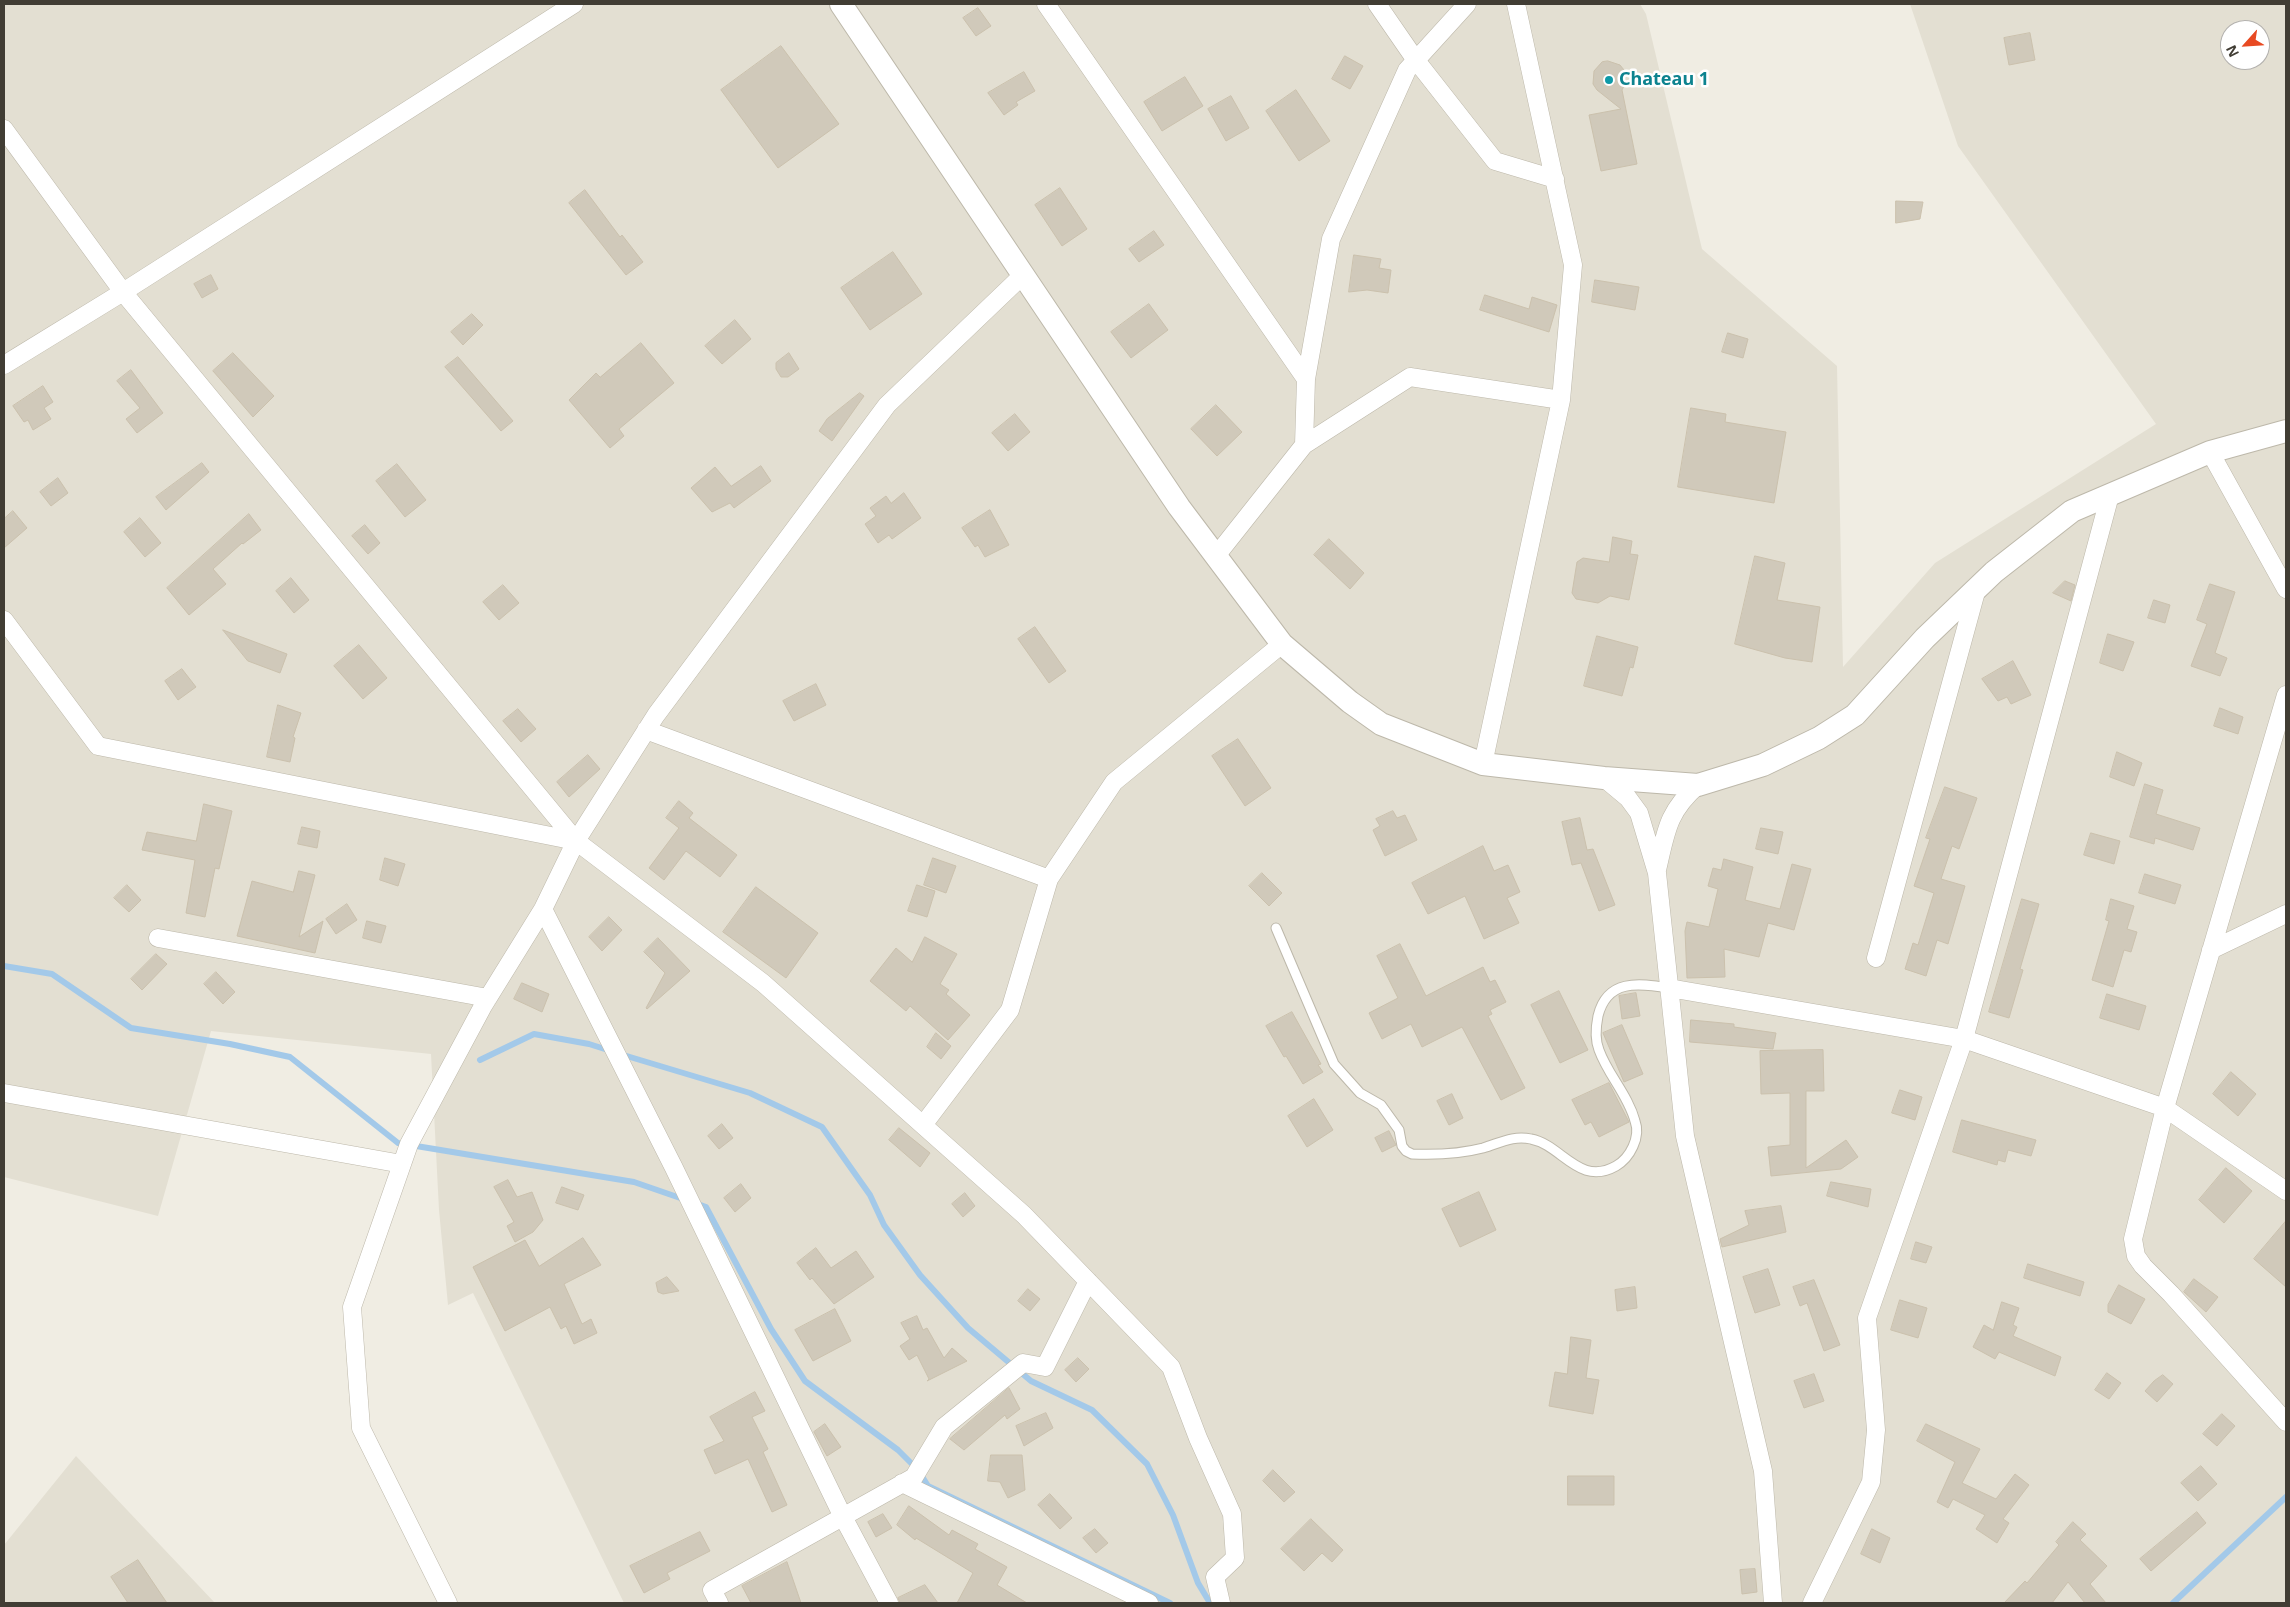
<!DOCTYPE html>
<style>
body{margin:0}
#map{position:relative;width:2290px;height:1607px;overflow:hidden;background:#f0ede3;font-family:"Noto Sans",sans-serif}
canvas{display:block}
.frame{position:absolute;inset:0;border:5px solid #413d34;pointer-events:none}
.north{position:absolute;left:2220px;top:20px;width:50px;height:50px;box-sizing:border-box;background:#fff;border:1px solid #b3b1ae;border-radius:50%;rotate:244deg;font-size:14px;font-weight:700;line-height:20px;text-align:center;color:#413d34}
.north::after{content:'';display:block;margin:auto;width:18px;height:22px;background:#e84a22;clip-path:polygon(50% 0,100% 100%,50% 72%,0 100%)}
</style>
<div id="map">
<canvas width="2290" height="1607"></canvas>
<div class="frame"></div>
<div class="north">N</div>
</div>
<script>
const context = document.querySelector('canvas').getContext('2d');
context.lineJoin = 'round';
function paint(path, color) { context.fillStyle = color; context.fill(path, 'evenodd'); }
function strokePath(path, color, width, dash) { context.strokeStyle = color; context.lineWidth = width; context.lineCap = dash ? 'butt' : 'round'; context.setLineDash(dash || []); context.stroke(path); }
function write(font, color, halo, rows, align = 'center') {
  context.font = font + ' "Noto Sans",sans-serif'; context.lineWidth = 5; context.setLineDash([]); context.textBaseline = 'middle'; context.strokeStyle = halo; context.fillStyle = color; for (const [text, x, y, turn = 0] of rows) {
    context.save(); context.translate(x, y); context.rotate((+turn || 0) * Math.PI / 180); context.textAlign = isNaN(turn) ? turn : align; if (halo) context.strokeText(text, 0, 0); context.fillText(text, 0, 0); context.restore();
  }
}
const residential = new Path2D(`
 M4 4H1640L1646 14 1702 249 1837 366 1843 667 1935 563 2156 424 1958 146 1910 4H2286V1603H624L473 1293 448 1305 439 1210 431 1054 211 1031 158 1216 4 1177ZM2230 30H2260V60H2230Z
 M76 1456 215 1603H4V1545Z`);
const stream = new Path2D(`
 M4 966 52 974 131 1028 230 1044 290 1057 398 1143 634 1182 686 1200
 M620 1054 750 1093 822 1127 870 1195 884 1225 920 1275 968 1328 1031 1381 1092 1410 1147 1464 1173 1515 1198 1583 1210 1603
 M480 1060 534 1034 589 1044 611 1051
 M695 1203 706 1207 771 1329 805 1381 898 1450 918 1470 928 1486 1170 1603
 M2173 1603 2286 1497`);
const building = new Path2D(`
 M978 8 991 26 976 36 963 18Z
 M2030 33 2035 60 2009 65 2004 38Z
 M781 46 839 124 778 168 721 90Z
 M1345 56 1363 66 1350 89 1332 79Z
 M1608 61 1620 65 1624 70 1625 84 1622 90 1637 164 1601 171 1589 115 1621 109 1597 90 1593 84 1594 71 1602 62Z
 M1024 72 1035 91 1016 102 1018 105 1004 115 988 93Z
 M1185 77 1203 106 1162 131 1144 102Z
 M1296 90 1330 141 1299 161 1266 111Z
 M1231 96 1249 128 1226 141 1208 109Z
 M1060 188 1087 229 1062 246 1035 205Z
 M585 190 620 237 622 235 643 262 626 275 569 203Z
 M1896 201 1923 202 1920 219 1896 223Z
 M1154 231 1164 245 1139 262 1129 249Z
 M893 252 922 294 870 330 841 288Z
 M1354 255 1381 259 1379 268 1391 270 1388 293 1367 290 1349 292Z
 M211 275 218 289 202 298 194 284Z
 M1595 280 1639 287 1635 310 1592 302Z
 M1485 295 1529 309 1532 297 1557 305 1549 332 1480 310Z
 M1149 304 1168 330 1131 358 1111 332Z
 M472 314 483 325 463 345 451 332Z
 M735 320 751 339 722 364 705 346Z
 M1728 333 1748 339 1743 358 1722 352Z
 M641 343 674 383 619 429 624 436 610 448 569 400 596 373 600 377Z
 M233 353 274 396 253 417 213 371Z
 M789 353 799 369 788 377H781L776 369V363Z
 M458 357 513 421 501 431 445 367Z
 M131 370 163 413 137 433 126 419 140 408 117 381Z
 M43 386 53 402 44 408 51 419 33 430 28 420 24 422 13 406Z
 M860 393 864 396 832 441 819 431 827 419Z
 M1216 405 1242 432 1217 456 1191 429Z
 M1691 408 1726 414 1725 422 1786 432 1774 503 1678 487Z
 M1015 414 1030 432 1008 451 992 433Z
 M202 463 209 472 166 510 156 497Z
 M397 464 426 500 405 517 376 481Z
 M761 466 771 481 734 508 730 503 712 512 691 488 715 467 731 486Z
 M58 478 68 493 51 506 40 492Z
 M904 493 921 518 892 539 889 535 878 543 865 524 876 516 870 508 886 496 891 503Z
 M990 510 1009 545 985 557 978 545 975 547 962 528Z
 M13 511 27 528 4 548V519Z
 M249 514 261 530 243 544 242 543 213 569 226 584 189 615 167 588Z
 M140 518 161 543 145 557 124 532Z
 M365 525 380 543 368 554 352 536Z
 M1613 537 1632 541 1630 554 1638 555 1629 600 1610 596 1598 603 1576 599 1572 593 1577 562 1583 558 1609 562Z
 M1329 539 1364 573 1350 589 1314 555Z
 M1755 556 1785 563 1777 600 1820 607 1812 662 1785 658 1735 644Z
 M291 578 309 600 294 613 276 591Z
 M2065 581 2075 585 2071 601 2053 593Z
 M2210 584 2235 592 2215 653 2227 658 2220 676 2191 666 2207 624 2197 620Z
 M503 585 519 603 499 620 483 602Z
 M2154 600 2170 605 2165 623 2148 618Z
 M1035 627 1066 671 1049 683 1018 639Z
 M223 630 287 654 280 673 248 661Z
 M2108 634 2134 642 2123 671 2100 663Z
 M1597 636 1638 647 1633 668 1630 667 1622 696 1584 686Z
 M359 645 387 678 363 699 334 666Z
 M2013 661 2031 695 2011 704 2007 697 1998 701 1982 679Z
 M182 669 196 687 178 700 165 681Z
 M816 684 826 705 794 721 783 701Z
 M278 705 301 713 293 737 295 738 290 762 267 757Z
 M2220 708 2243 717 2238 734 2214 726Z
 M518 709 536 729 521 742 503 721Z
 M1238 739 1271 788 1245 806 1212 756Z
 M2117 752 2142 763 2134 786 2110 777Z
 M588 755 600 769 569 797 557 782Z
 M2145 784 2163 790 2156 814 2200 828 2193 850 2155 838 2154 844 2130 837Z
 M1945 787 1977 798 1959 849 1952 846 1941 879 1965 886 1948 944 1937 940 1926 976 1905 969 1913 943 1918 945 1934 893 1914 886 1930 839 1926 838Z
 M679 801 693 813 689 818 737 855 720 877 686 851 664 880 649 868 679 828 666 818Z
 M204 804 232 811 219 869 215 868 205 917 186 913 195 860 142 850 147 832 196 841Z
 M1393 811 1397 818 1405 815 1417 840 1385 856 1373 830 1380 826 1376 819Z
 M1580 818 1587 850 1593 849 1615 905 1599 911 1581 863 1572 865 1562 822Z
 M302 827 320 831 317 848 298 844Z
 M1761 828 1783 832 1778 854 1756 849Z
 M2091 833 2120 841 2114 864 2084 855Z
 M1483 846 1494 871 1508 865 1520 892 1507 898 1519 923 1484 939 1465 896 1428 914 1412 883Z
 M385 858 405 864 398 886 380 880Z
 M933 858 956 866 946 893 924 885Z
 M1724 859 1753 867 1745 900 1780 909 1792 864 1811 869 1794 930 1768 923 1759 957 1724 949 1725 977 1687 978 1685 931 1687 922 1709 927 1718 889 1708 886 1713 868 1721 870Z
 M299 871 315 875 299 937 323 921 315 953 237 936 252 881 293 892Z
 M1262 873 1282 893 1269 906 1249 886Z
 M2145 874 2181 885 2175 904 2139 893Z
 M127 885 141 900 129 912 114 898Z
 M917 885 935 891 927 917 908 911Z
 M756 887 818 933 786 978 723 932Z
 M2022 899 2039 904 2020 969 2023 970 2009 1018 1989 1012Z
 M2111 899 2134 906 2127 929 2137 932 2131 952 2124 950 2113 987 2092 980 2109 921 2106 920Z
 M347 904 357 920 336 934 326 919Z
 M609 917 622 930 602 951 589 937Z
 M367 921 386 926 381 943 363 938Z
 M925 937 957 954 940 984 949 990 946 994 970 1015 948 1040 910 1006 906 1011 870 981 896 948 912 962Z
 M658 938 690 971 647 1009 646 1008 665 973 644 952Z
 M1400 944 1426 996 1483 967 1490 982 1495 980 1506 1002 1490 1010 1492 1014 1488 1016 1525 1088 1501 1100 1462 1027 1422 1047 1411 1024 1382 1039 1369 1013 1398 998 1377 956Z
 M156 954 167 964 142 990 131 979Z
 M216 972 235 992 223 1004 204 984Z
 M522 983 549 994 542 1012 514 999Z
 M1559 991 1588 1050 1560 1063 1531 1005Z
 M1636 993 1640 1016 1622 1019 1619 996Z
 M2107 994 2146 1006 2139 1030 2100 1018Z
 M1292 1012 1321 1064 1318 1065 1323 1072 1303 1084 1286 1056 1284 1057 1266 1026Z
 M1691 1020 1734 1024V1027L1776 1033 1773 1049 1690 1042Z
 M1622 1025 1643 1074 1624 1082 1603 1033Z
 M936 1033 951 1046 941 1059 927 1047Z
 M1823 1050 1824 1091H1806V1168L1846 1140 1858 1157 1841 1169 1771 1176 1768 1147 1790 1145V1093L1761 1094 1760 1051Z
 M2231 1072 2256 1094 2238 1116 2213 1094Z
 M1609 1083 1629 1122 1599 1137 1591 1122 1585 1125 1572 1100Z
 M1900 1090 1922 1097 1915 1120 1892 1113Z
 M1452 1094 1463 1118 1449 1125 1437 1101Z
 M1314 1099 1333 1130 1307 1147 1288 1116Z
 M1962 1120 2036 1140 2031 1156 2008 1150 2005 1162 1998 1160 1997 1165 1953 1152Z
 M722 1124 733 1138 719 1149 708 1136Z
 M899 1128 930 1153 920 1167 889 1140Z
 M1389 1131 1396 1145 1382 1152 1375 1138Z
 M2226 1168 2252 1191 2224 1223 2199 1200Z
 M508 1180 517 1197 532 1192 543 1220 533 1232 515 1242 507 1226 514 1222 494 1187Z
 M1831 1182 1871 1189 1868 1207 1827 1196Z
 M741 1184 751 1198 735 1212 724 1198Z
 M562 1187 584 1195 578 1210 556 1203Z
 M1479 1192 1496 1230 1460 1247 1442 1209Z
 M965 1193 975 1206 963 1217 952 1204Z
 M1781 1206 1786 1232 1722 1247 1720 1239 1749 1225 1745 1211Z
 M2286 1221V1287L2254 1259Z
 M583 1238 601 1265 564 1284 582 1324 591 1319 597 1333 574 1344 566 1326 561 1329 550 1307 505 1331 473 1267 525 1240 539 1266Z
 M1916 1242 1932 1247 1926 1263 1911 1259Z
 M816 1248 831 1268 856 1251 874 1277 834 1304 812 1278 810 1280 797 1263Z
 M2028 1264 2084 1282 2080 1296 2024 1278Z
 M1768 1269 1780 1305 1755 1313 1743 1277Z
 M667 1277 679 1291 663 1294 658 1292 656 1283Z
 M2194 1279 2218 1297 2206 1312 2184 1292Z
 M1814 1280 1840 1345 1824 1351 1807 1303 1800 1306 1793 1287Z
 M2119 1285 2145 1299 2131 1324 2108 1312V1305Z
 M1635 1287 1637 1308 1617 1311 1615 1290Z
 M1028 1289 1040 1299 1030 1311 1018 1301Z
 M1900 1300 1927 1308 1918 1338 1891 1330Z
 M2002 1302 2019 1308 2013 1325 2017 1327 2013 1336 2061 1357 2055 1376 1999 1352 1995 1359 1973 1347 1984 1325 1993 1330Z
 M835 1309 851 1341 813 1361 795 1330Z
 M917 1316 923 1330 927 1328 944 1358 952 1348 967 1361 927 1381 929 1379 917 1355 909 1360 900 1346 910 1339 901 1323Z
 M1571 1337 1591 1340 1586 1378 1599 1380 1593 1414 1549 1406 1555 1372 1567 1374Z
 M1078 1358 1089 1369 1076 1382 1065 1370Z
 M2107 1373 2121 1383 2109 1399 2095 1390Z
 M1814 1374 1824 1401 1804 1408 1794 1381Z
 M2163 1375 2173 1384 2157 1402 2145 1391 2154 1381Z
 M1009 1388 1020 1409 1007 1419 1005 1415 964 1450 950 1439Z
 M755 1392 765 1411 752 1417 768 1449 763 1452 787 1505 772 1512 748 1459 715 1474 704 1450 724 1441 710 1417Z
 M1046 1413 1053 1428 1024 1446 1016 1426Z
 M2222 1414 2235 1426 2217 1446 2203 1434Z
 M825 1424 841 1447 827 1456 814 1432Z
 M1926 1424 1980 1449 1962 1483 1996 1499 2015 1474 2029 1485 2003 1519 2009 1523 1997 1543 1976 1529 1985 1515 1953 1499 1948 1508 1937 1502 1955 1462 1917 1441Z
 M991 1455H1022L1025 1490 1008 1498 1000 1482 988 1481Z
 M2201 1466 2217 1484 2198 1501 2181 1483Z
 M1273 1470 1295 1492 1284 1502 1263 1481Z
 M1568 1476H1614V1505H1568Z
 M1050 1494 1072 1518 1060 1529 1038 1505Z
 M909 1506 949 1535 952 1530 978 1544 975 1549 1007 1567 997 1585 1027 1603H957L973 1573 916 1538 915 1540 897 1525Z
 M2197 1512 2206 1523 2151 1571 2140 1559Z
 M883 1514 892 1528 876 1537 868 1522Z
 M1311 1519 1343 1550 1332 1562 1322 1553 1304 1571 1281 1549Z
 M2073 1522 2086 1534 2080 1540 2107 1566 2090 1584 2106 1603H2085L2068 1582 2052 1603H2004L2025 1581 2027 1583 2059 1545 2056 1542Z
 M1095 1529 1108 1543 1096 1553 1083 1538Z
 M1872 1529 1890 1538 1880 1563 1861 1554Z
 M700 1532 710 1551 667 1573 670 1579 644 1593 630 1566Z
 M138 1560 167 1603H128L111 1577Z
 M787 1562 801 1603H751L742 1586Z
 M1755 1569 1757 1592 1742 1594 1740 1570Z
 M925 1585 938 1603H900L898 1598Z`);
const service = new Path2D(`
 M1276 928 1334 1064 1360 1093 1381 1105 1399 1130 1402 1146 1406 1151 1412 1154C1436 1155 1460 1154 1483 1148 1500 1143 1513 1135 1531 1139 1562 1145 1579 1187 1616 1166 1630 1158 1641 1137 1635 1121 1628 1095 1608 1075 1599 1050 1595 1040 1596 1026 1598 1016 1607 979 1638 983 1669 988`);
const minor = new Path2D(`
 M1046 4 1306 379
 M1377 4 1415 59 1495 161 1555 179
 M4 129 123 292 576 841 763 983 1024 1215 1171 1367 1198 1438 1232 1514 1235 1558 1215 1577 1221 1603
 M4 365 123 292 574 4
 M1304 445 1306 379 1331 239 1407 70 1467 4
 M2210 452 2286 589
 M1216 556 1304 445 1410 377 1561 400
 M4 620 98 746 576 841
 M2286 695 2165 1108 2133 1239 2136 1256 2143 1266 2171 1294 2286 1422
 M646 730 1049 879
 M1483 764 1561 400 1573 265 1516 4
 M1604 778 1628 798 1639 813 1657 873 1685 1136 1763 1471 1773 1603
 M1657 870C1666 832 1667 812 1698 785
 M543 909 674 1168 842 1515 889 1603
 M158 938 488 998
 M2211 950 2286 914
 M1876 958 1977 588
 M1669 988 1964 1039 2165 1108 2286 1191
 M4 1093 402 1164
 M923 1125 1010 1010 1049 879 1114 782 1282 644
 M902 1483 1149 1603
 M448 1603 361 1428 352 1307 409 1144 483 1006 543 909 576 841 656 715 887 405 1023 275
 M719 1603 712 1590 914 1477 944 1427 1023 1363 1045 1367 1088 1281
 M1812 1603 1871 1482 1876 1430 1867 1318 1964 1039 2110 495`);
const tertiary = new Path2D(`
 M841 4 1179 507 1282 644 1350 702 1381 724 1483 764 1604 778 1698 785 1763 765 1819 738 1855 715 1925 638 1994 572 2072 511 2210 452 2286 431`);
const markers = [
 [1609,80,5,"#0f9aa8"]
];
const cultureNames = [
 ["Chateau 1",1619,80]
];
paint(residential, '#e3dfd2');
strokePath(stream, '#a3c9e9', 6);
paint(building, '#d0c9ba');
strokePath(building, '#cbc1ad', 1);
strokePath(service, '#bdb8aa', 11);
strokePath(minor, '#bdb8aa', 19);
strokePath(tertiary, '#bdb8aa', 24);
strokePath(service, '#fff', 9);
strokePath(minor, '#fff', 18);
strokePath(tertiary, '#fff', 22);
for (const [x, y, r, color] of markers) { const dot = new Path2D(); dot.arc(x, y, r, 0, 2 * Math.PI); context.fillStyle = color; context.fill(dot); strokePath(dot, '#fff', 2); }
write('bold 18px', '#0d838f', '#fff', cultureNames, 'left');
</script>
